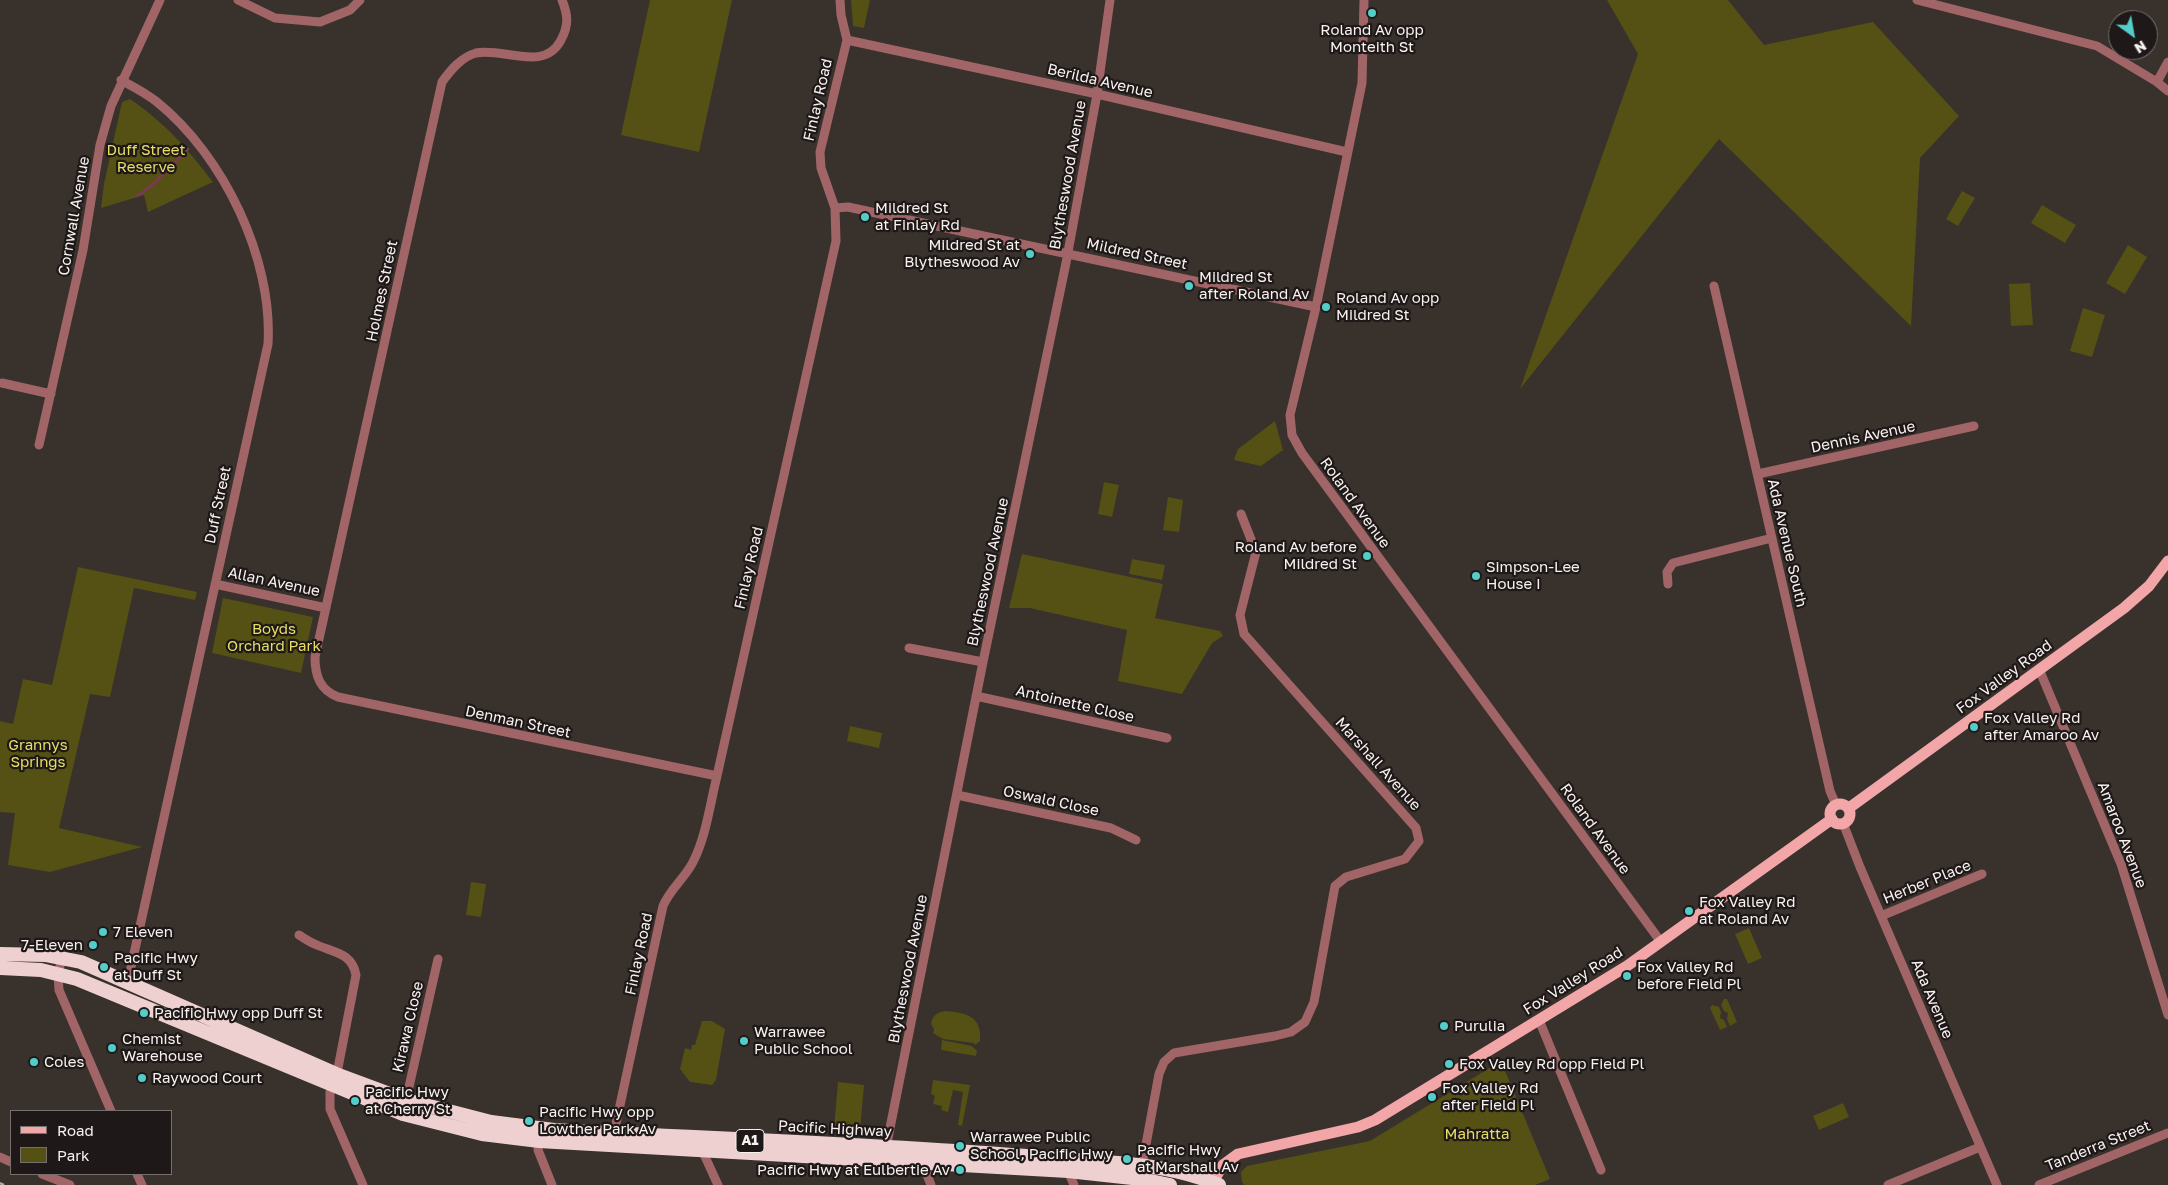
<!DOCTYPE html>
<style>
body{margin:0}
#map{position:relative;width:2168px;height:1185px;overflow:hidden;background:#39312c;font-family:"Golos Text",sans-serif}
canvas{display:block}
.legend{position:absolute;left:10px;top:1110px;width:162px;height:65px;box-sizing:border-box;background:#1e1918;border:1px solid #75706e;margin:0;padding:6px 9px;list-style:none;font-size:15px;color:#f8f2ef}
.legend li{display:flex;align-items:center;gap:10px;height:25px}
.legend b{width:25px;border:1px solid #75706e}
.north{position:absolute;left:2108px;top:10px;width:50px;height:50px;box-sizing:border-box;background:#1e1918;border:1px solid #75706e;border-radius:50%;rotate:148deg;font-size:14px;font-weight:700;line-height:20px;text-align:center;color:#f8f2ef}
.north::after{content:'';display:block;margin:auto;width:18px;height:22px;background:#53cdc9;clip-path:polygon(50% 0,100% 100%,50% 72%,0 100%)}
</style>
<div id="map">
<canvas width="2168" height="1185"></canvas>
<ul class="legend">
<li><b style="height:6px;background:#f2a6a8"></b>Road</li>
<li><b style="height:14px;background:#555013"></b>Park</li>
</ul>
<div class="north">N</div>
</div>
<script>
const context = document.querySelector('canvas').getContext('2d');
context.lineJoin = 'round';
function paint(path, color) { context.fillStyle = color; context.fill(path, 'evenodd'); }
function strokePath(path, color, width, dash) { context.strokeStyle = color; context.lineWidth = width; context.lineCap = dash ? 'butt' : 'round'; context.setLineDash(dash || []); context.stroke(path); }
function write(font, color, halo, rows, align = 'center') {
  context.font = font + ' "Golos Text",sans-serif'; context.lineWidth = 4.5; context.setLineDash([]); context.textBaseline = 'middle'; context.strokeStyle = halo; context.fillStyle = color; for (const [text, x, y, turn = 0] of rows) {
    context.save(); context.translate(x, y); context.rotate((+turn || 0) * Math.PI / 180); context.textAlign = isNaN(turn) ? turn : align; if (halo) context.strokeText(text, 0, 0); context.fillText(text, 0, 0); context.restore();
  }
}
const green = new Path2D(`
 M650 0H732L699 152 621 135Z
 M851 0H870L864 28 853 26Z
 M1607 0H1728L1764 45 1873 22 1959 116 1920 158 1911 326 1719 139 1520 389 1638 54Z
 M130 99C165 123 188 149 213 182L148 212 144 195 101 208 104 184 122 102Z
 M1962 191 1975 198 1958 226 1946 219Z
 M2042 205 2076 225 2065 243 2031 223Z
 M2128 245 2147 257 2125 294 2106 283Z
 M2030 283 2033 325 2011 326 2009 284Z
 M2083 308 2105 315 2092 357 2070 351Z
 M1275 421 1283 450 1261 466 1234 460 1238 449Z
 M1104 482 1119 485 1112 517 1098 514Z
 M1168 497 1183 500 1179 532 1163 530Z
 M1022 554 1163 584 1155 618 1220 631 1223 636 1212 643 1182 694 1118 681 1127 630 1030 608H1009Z
 M1132 559 1165 565 1162 580 1129 574Z
 M78 567 197 592 195 600 134 588 110 697 90 694 59 828 142 847 50 872 8 865 15 813 0 812V721L13 724 23 679 52 685Z
 M223 598 313 617 301 673 212 653Z
 M850 726 882 733 879 748 847 741Z
 M471 882 486 884 481 917 466 915Z
 M1749 928 1762 958 1748 964 1735 934Z
 M1724 999H1727L1737 1022 1730 1026 1727 1019 1728 1013 1724 1011 1721 1005Z
 M1712 1005 1719 1007 1721 1012 1720 1018 1724 1020 1727 1027 1720 1030 1710 1008Z
 M945 1011C967 1013 982 1016 980 1041L975 1045 974 1043 943 1039 933 1033 934 1029 931 1024C933 1015 936 1013 945 1011Z
 M702 1021H712L725 1029 716 1080 712 1085 690 1082 680 1069 685 1048 691 1050 692 1045H695Z
 M942 1040 972 1046 977 1051 976 1056 941 1050Z
 M1501 1061 1550 1179 1535 1185H1244L1242 1182 1241 1172 1247 1166 1370 1141Z
 M933 1080 970 1085 962 1126 958 1125 963 1092 953 1090 948 1112 941 1110 942 1106 933 1104 935 1096 931 1094Z
 M838 1082 864 1085 860 1130 834 1128Z
 M1843 1103 1849 1117 1819 1130 1813 1116Z`);
const stream = new Path2D(`
 M137 196 150 187 188 149`);
const minor = new Path2D(`
 M238 0 275 18 320 22 350 10 360 0
 M562 0C568 15 569 25 561 40 544 73 503 47 476 53 461 57 450 71 442 82L315 657C315 676 320 690 338 697L717 776
 M1364 0 1362 83 1316 307 1290 415 1292 435 1302 453 1661 942
 M1917 0 2097 46 2157 82 2168 91
 M847 40 1097 94 1347 152
 M121 80C134 87 146 93 157 102 224 156 273 259 268 344L128 981
 M2157 82 2168 62
 M835 208 848 207 1316 307
 M1714 286 1830 791 1836 805
 M2 383 51 394
 M39 445 83 250 100 145 111 106 160 0
 M1758 474 1974 426
 M215 584 326 608
 M1668 584 1667 572 1673 563 1772 538
 M909 648 983 662
 M2039 669 2121 864 2168 1015
 M976 696 1167 738
 M957 795 1111 828 1136 840
 M1843 823 1860 867 1997 1185
 M1881 916 1982 874
 M299 935C305 939 311 943 317 945 335 953 352 953 356 975L338 1068 330 1092V1109L363 1185
 M62 958 58 974 59 990 111 1111
 M1539 1020 1601 1170
 M406 1100 438 959
 M614 1133 663 906C670 889 685 878 693 862 706 837 710 804 717 776L836 241 835 208 821 168 820 152 847 40 841 15 840 0
 M539 1141 538 1150 552 1185
 M886 1148 983 662 1066 263 1097 94 1110 0
 M702 1150 718 1185
 M0 1157 11 1162
 M921 1160 931 1185
 M1142 1166 1159 1074 1164 1062 1174 1053 1275 1036 1291 1032 1305 1022 1314 1002 1335 886 1346 877 1405 859 1419 841 1416 828 1244 634 1240 615 1256 552 1241 514
 M1068 1171 1074 1185
 M42 1174 70 1185
 M137 1174 142 1185
 M1888 1185 1980 1147
 M2039 1185 2168 1133`);
const major = new Path2D(`
 M1830 814a10 10 0 1 1 20 0a10 10 0 1 1-20 0Z
 M1849 808 2124 608 2149 586 2168 561
 M1211 1185 1223 1165 1238 1154 1358 1127 1375 1120 1627 966 1832 819`);
const highway = new Path2D(`
 M0 954 45 955 81 962 336 1074 406 1100 491 1122 554 1130C715 1139 876 1144 1037 1157 1094 1162 1165 1161 1219 1185
 M0 968 41 970 77 979 403 1114 482 1134 539 1141 1068 1171 1141 1179 1170 1185`);
const rail = new Path2D(`
 M0 1183 4 1185`);
const markers = [
 [1372,13,5,"#53cdc9"],
 [865,217,5,"#53cdc9"],
 [1030,254,5,"#53cdc9"],
 [1189,286,5,"#53cdc9"],
 [1326,307,5,"#53cdc9"],
 [1367,556,5,"#53cdc9"],
 [1476,576,5,"#53cdc9"],
 [1974,727,5,"#53cdc9"],
 [1689,911,5,"#53cdc9"],
 [103,932,5,"#53cdc9"],
 [93,945,5,"#53cdc9"],
 [104,967,5,"#53cdc9"],
 [1627,976,5,"#53cdc9"],
 [144,1013,5,"#53cdc9"],
 [1444,1026,5,"#53cdc9"],
 [744,1041,5,"#53cdc9"],
 [112,1048,5,"#53cdc9"],
 [34,1062,5,"#53cdc9"],
 [1449,1064,5,"#53cdc9"],
 [142,1078,5,"#53cdc9"],
 [1432,1097,5,"#53cdc9"],
 [355,1101,5,"#53cdc9"],
 [529,1121,5,"#53cdc9"],
 [960,1146,5,"#53cdc9"],
 [1127,1159,5,"#53cdc9"],
 [960,1170,5,"#53cdc9"]
];
const shields = [
 [750,1141,28]
];
const shieldNames = [
 ["A1",750,1141]
];
const poiNames = [
 ["Roland Av opp",1372,30,"center"],
 ["Monteith St",1372,47,"center"],
 ["Mildred St",875,208],
 ["at Finlay Rd",875,225],
 ["Mildred St at",1020,245,"right"],
 ["Blytheswood Av",1020,262,"right"],
 ["Mildred St",1199,277],
 ["after Roland Av",1199,294],
 ["Roland Av opp",1336,298],
 ["Mildred St",1336,315],
 ["Roland Av before",1357,547,"right"],
 ["Mildred St",1357,564,"right"],
 ["Simpson-Lee",1486,567],
 ["House I",1486,584],
 ["Fox Valley Rd",1984,718],
 ["after Amaroo Av",1984,735],
 ["Fox Valley Rd",1699,902],
 ["at Roland Av",1699,919],
 ["7 Eleven",113,932],
 ["7-Eleven",83,945,"right"],
 ["Pacific Hwy",114,958],
 ["at Duff St",114,975],
 ["Fox Valley Rd",1637,967],
 ["before Field Pl",1637,984],
 ["Pacific Hwy opp Duff St",154,1013],
 ["Purulia",1454,1026],
 ["Warrawee",754,1032],
 ["Public School",754,1049],
 ["Chemist",122,1039],
 ["Warehouse",122,1056],
 ["Coles",44,1062],
 ["Fox Valley Rd opp Field Pl",1459,1064],
 ["Raywood Court",152,1078],
 ["Fox Valley Rd",1442,1088],
 ["after Field Pl",1442,1105],
 ["Pacific Hwy",365,1092],
 ["at Cherry St",365,1109],
 ["Pacific Hwy opp",539,1112],
 ["Lowther Park Av",539,1129],
 ["Warrawee Public",970,1137],
 ["School, Pacific Hwy",970,1154],
 ["Pacific Hwy",1137,1150],
 ["at Marshall Av",1137,1167],
 ["Pacific Hwy at Eulbertie Av",950,1170,"right"]
];
const streetNames = [
 ["Berilda Avenue",1100,81,13],
 ["Finlay Road",818,100,-77],
 ["Blytheswood Avenue",1068,175,-80],
 ["Cornwall Avenue",74,216,-80],
 ["Mildred Street",1137,254,12],
 ["Holmes Street",382,291,-78],
 ["Dennis Avenue",1863,437,-12],
 ["Roland Avenue",1355,503,54],
 ["Duff Street",218,505,-78],
 ["Ada Avenue South",1787,543,77],
 ["Finlay Road",749,568,-77],
 ["Blytheswood Avenue",988,572,-78],
 ["Allan Avenue",274,582,12],
 ["Fox Valley Road",2004,677,-36],
 ["Antoinette Close",1075,704,13],
 ["Denman Street",518,722,12],
 ["Marshall Avenue",1378,764,48],
 ["Oswald Close",1051,801,12],
 ["Roland Avenue",1595,829,54],
 ["Amaroo Avenue",2122,835,69],
 ["Herber Place",1927,882,-22],
 ["Finlay Road",639,954,-78],
 ["Blytheswood Avenue",908,969,-79],
 ["Fox Valley Road",1573,981,-32],
 ["Ada Avenue",1932,999,67],
 ["Kirawa Close",408,1027,-77],
 ["Pacific Highway",835,1129,3],
 ["Tanderra Street",2098,1146,-22]
];
const parkNames = [
 ["Duff Street",146,150],
 ["Reserve",146,167],
 ["Boyds",274,629],
 ["Orchard Park",274,646],
 ["Grannys",38,745],
 ["Springs",38,762],
 ["Mahratta",1477,1134]
];
paint(green, '#555013');
strokePath(stream, '#80355e', 2.5);
strokePath(minor, '#a26567', 9);
strokePath(major, '#f2a6a8', 11);
strokePath(highway, '#efd0d0', 14);
strokePath(rail, '#b1aaa6', 2.5, [8, 4]);
for (const [x, y, r, color] of markers) { const dot = new Path2D(); dot.arc(x, y, r, 0, 2 * Math.PI); context.fillStyle = color; context.fill(dot); strokePath(dot, '#1e1918', 2); }
for (const [x, y, w] of shields) { const box = new Path2D(); box.roundRect(x - w / 2, y - 11.5, w, 23, 4); context.fillStyle = '#1e1918'; context.fill(box); strokePath(box, '#f8f2ef', 1); }
write('bold 14px', '#f8f2ef', null, shieldNames);
write('15px', '#f8f2ef', '#1e1918', poiNames, 'left');
write('15px', '#f8f2ef', '#1e1918', streetNames);
write('15px', '#e8de62', '#1e1918', parkNames);
</script>
